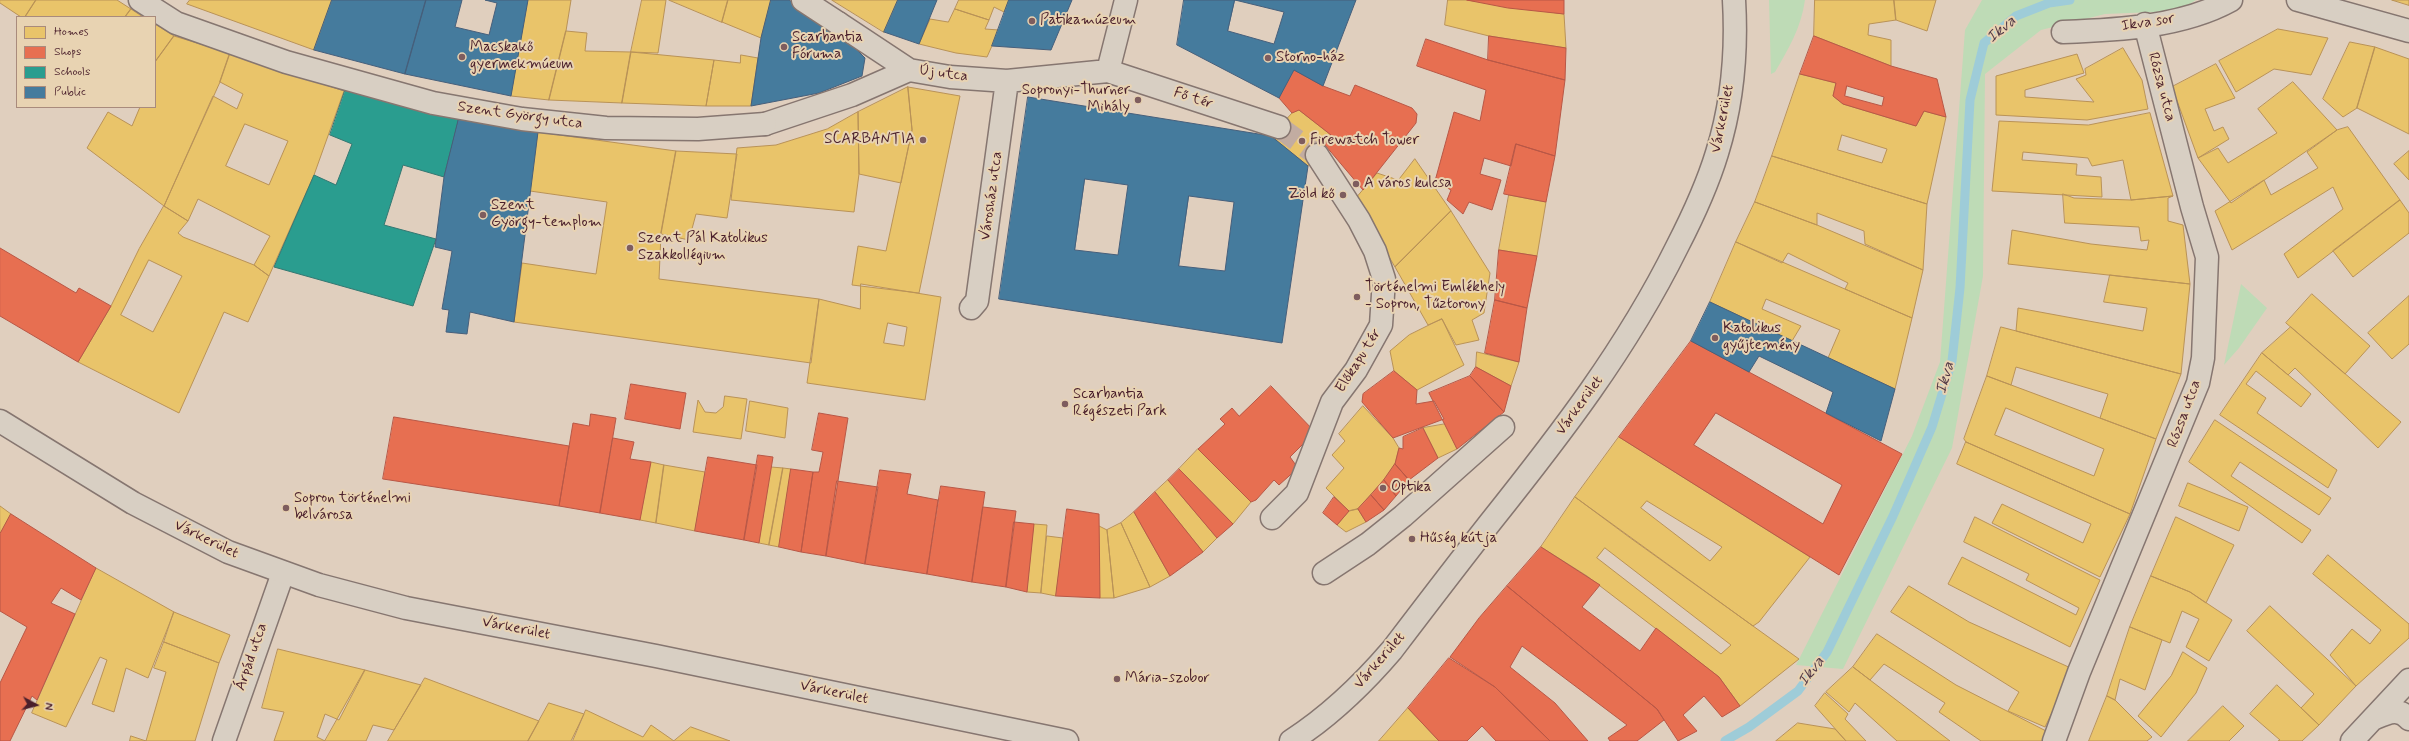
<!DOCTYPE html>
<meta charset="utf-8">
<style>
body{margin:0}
#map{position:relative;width:2409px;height:741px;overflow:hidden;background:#e0cfbe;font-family:Mynerve,sans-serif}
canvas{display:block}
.legend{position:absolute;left:16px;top:16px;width:140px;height:92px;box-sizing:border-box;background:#e8d3b2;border:1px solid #a98b7c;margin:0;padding:5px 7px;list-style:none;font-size:12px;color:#4a1f2b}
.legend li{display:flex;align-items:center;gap:8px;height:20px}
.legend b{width:20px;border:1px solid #a98b7c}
.north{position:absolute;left:16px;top:685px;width:40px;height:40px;-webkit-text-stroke:3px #e8d3b2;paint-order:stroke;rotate:97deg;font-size:11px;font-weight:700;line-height:16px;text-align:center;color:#4a1f2b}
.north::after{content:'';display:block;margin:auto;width:14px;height:18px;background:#4a1f2b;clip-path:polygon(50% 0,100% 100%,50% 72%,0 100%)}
</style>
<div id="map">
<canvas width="2409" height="741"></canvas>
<ul class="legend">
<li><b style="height:11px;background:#e9c46a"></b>Homes</li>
<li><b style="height:11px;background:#e76f51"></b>Shops</li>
<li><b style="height:11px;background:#2a9d8f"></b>Schools</li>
<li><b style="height:11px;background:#457b9d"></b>Public</li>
</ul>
<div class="north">N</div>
</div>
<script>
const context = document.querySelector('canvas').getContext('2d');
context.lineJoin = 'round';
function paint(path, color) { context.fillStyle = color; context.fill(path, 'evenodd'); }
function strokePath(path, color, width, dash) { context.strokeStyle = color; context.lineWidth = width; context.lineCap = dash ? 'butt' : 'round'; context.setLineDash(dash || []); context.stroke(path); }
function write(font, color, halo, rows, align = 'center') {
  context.font = font + ' Mynerve,sans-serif'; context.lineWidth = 4; context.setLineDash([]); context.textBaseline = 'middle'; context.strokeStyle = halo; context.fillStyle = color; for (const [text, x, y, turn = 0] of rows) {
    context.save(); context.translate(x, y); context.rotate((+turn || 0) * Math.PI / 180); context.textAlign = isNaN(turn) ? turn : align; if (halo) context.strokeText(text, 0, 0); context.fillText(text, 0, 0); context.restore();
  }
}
const green = new Path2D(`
 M1769 0H1805C1801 28 1789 48 1775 72L1771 74Z
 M1982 0H2196L2178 11 2105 14 2041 30 1985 74 1983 276 1952 448 1843 669 1796 665 1912 436 1940 362 1965 30Z
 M2241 284 2267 308 2239 348 2224 365Z`);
const homes = new Path2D(`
 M0 0H36L25 17H21L0 3Z
 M36 0H117L131 9 125 17H25Z
 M190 0H332L314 50 187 4Z
 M528 0H571L566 31 549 100 511 96Z
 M642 0H666L658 53 631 52Z
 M669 0H728L722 22Z
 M728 0H771L761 38 722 22Z
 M832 0H898L884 32Z
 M959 0H1009L1004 12 994 7 989 20 955 9Z
 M1448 0H1467L1564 14 1566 48 1489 36 1445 25Z
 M1815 0H1894L1896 20 1869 24 1868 35 1891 40V66L1814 36Z
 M1894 0H1936L1927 31 1896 20Z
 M2392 0H2409V5Z
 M131 9 143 17H125Z
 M955 9 989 20 985 29 999 30 987 57 956 53 919 44 930 19 948 22Z
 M155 24 174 36 155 62Z
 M2278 29 2328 38 2311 75 2274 69 2236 92 2219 61Z
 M566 31 587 33 585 51 631 52 622 103 549 100Z
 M174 36 230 53 220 82 164 206 87 148 108 112 132 126 140 107H155V62Z
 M2350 42 2375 47 2357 108 2343 117 2323 99Z
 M2375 47 2409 59V134L2357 108Z
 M2123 48 2142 80 2148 109 2087 120 1996 115V76L2077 54 2084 73 2025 90V97L2094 102 2076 79 2086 75 2085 69Z
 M631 52 714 60 706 106 622 103Z
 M230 53 344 91 314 175 269 276 254 265 270 236 198 199 188 221 164 206 213 96 237 109 243 94 220 82ZM245 124 288 141 269 185 226 166Z
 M741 55 758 58 751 106H706L714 60 740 63Z
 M2216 64 2235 98 2205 109 2214 131 2223 127 2229 139 2198 158 2172 87Z
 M1800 74 1836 83 1833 96 1843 104 1916 126 1924 111 1946 117 1927 204 1772 156ZM1842 135 1887 149 1882 163 1838 150Z
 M2293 82 2337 130 2231 203 2198 158 2218 148 2228 163 2277 133 2258 109Z
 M908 87 912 130 901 183 859 174 858 112Z
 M908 87 960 96 919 293 852 285 858 246 886 251 912 130Z
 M1299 110 1331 135 1308 166 1271 136 1292 113Z
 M858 112 859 174 854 212 731 200 737 148 776 145 827 129Z
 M2150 113 2173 196 2131 200 2123 160 2092 166 2088 158 2023 152 2022 160 2077 164 2076 175 2101 177 2102 197 1992 191 1999 121 2088 125Z
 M2348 127 2400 200 2298 278 2284 254 2343 209 2333 187 2232 250 2215 211 2264 180 2271 195 2318 168 2307 152 2337 130Z
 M538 132 676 151 661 234 659 279 819 299 811 363 514 322 522 263 596 274 607 202 530 191Z
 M676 151 737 154 727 218 696 214 689 240 661 234Z
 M2409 151V180L2394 164Z
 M1772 156 1927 204 1923 270 1865 244 1864 231 1817 213V225L1755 202Z
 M1415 159 1451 211 1395 267 1355 199 1377 173 1398 180Z
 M2063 194 2074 198 2131 200 2173 196 2168 198V221L2183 225 2190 284 2008 264 2012 230 2091 244 2147 250 2149 240 2141 241 2139 227 2065 223Z
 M1509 195 1546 202 1537 256 1499 250Z
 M2400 200 2409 213V233L2353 277 2333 251Z
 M1755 202 1817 225 1923 270 1912 318 1845 289 1848 283 1788 253 1782 263 1736 242Z
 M164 206 188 221 178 233 183 237 254 265 269 276 248 322 224 312 179 413 78 362 111 306 139 249ZM149 260 182 276 153 332 121 315Z
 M1451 211 1490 273 1484 313 1472 320 1479 340 1456 345 1442 319 1428 325 1395 267Z
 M1736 242 1912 318 1895 389 1828 358 1840 330 1766 299 1762 309 1801 326 1792 341 1710 302Z
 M2110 275 2190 284 2181 374 2016 331 2018 308 2143 331 2147 308 2104 302Z
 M861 284 941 297 925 400 807 383 819 299 860 309ZM888 323 907 327 904 346 884 343Z
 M2312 294 2370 346 2345 374 2286 323Z
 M2409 296V344L2392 359 2368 333Z
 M1442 319 1464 365 1417 390 1394 371 1390 351 1409 335Z
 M2001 327 2181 374 2156 439 2100 418 2108 394 2016 367 2011 385 1987 376Z
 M2291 327 2401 422 2378 448 2295 368 2288 375 2262 353Z
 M1477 352 1519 362 1511 386 1476 367Z
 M2262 353 2311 394 2301 407 2256 371 2246 384 2266 398 2257 413 2337 470 2328 488 2220 415Z
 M1987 376 2156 439 2130 514 1966 442 1964 439ZM2006 408 2104 449 2094 476 1995 435Z
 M725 396 747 399 741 439 693 432 698 400 705 412 716 413 723 407Z
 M750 401 788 408 785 438 746 431Z
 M1363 406 1393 438 1399 448 1395 464 1384 480 1358 509 1349 511 1326 488 1344 468 1332 455 1345 441 1339 434Z
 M2215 420 2331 498 2319 515 2240 462 2231 476 2311 530 2302 543 2189 462Z
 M1446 424 1457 449 1438 458 1423 428Z
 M1619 437 1810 557 1759 622 1753 626 1575 497ZM1647 501 1722 547 1710 561 1641 508Z
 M1966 442 2130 514 2100 577 1992 523 2002 504 2083 543 2091 524 1957 464Z
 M1198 449 1251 502 1233 524 1179 469Z
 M651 462 664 465 656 523 640 520Z
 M664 465 705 472 695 531 656 523Z
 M771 467 783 468 769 545 759 543Z
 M783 468 791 469 779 547 769 545Z
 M1168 480 1217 538 1203 552 1155 492Z
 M2188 483 2248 507 2239 531 2179 506Z
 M1575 497 1629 537 1799 659 1740 706 1719 677 1587 576 1541 547ZM1605 548 1731 645 1721 654 1597 558Z
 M0 506 11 514 0 534Z
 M1358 509 1366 522 1346 532 1337 525 1349 511Z
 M1134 512 1170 576 1150 587 1121 523Z
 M1975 517 2100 580 2070 647 1948 584 1962 557 2076 615 2079 608 2026 580 2029 574 1964 542Z
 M2176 517 2234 545 2206 603 2190 592 2151 576Z
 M1121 523 1150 587 1114 598 1107 530Z
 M1034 524 1047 525 1041 593 1027 592Z
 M1099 526 1107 530 1114 598H1100Z
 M1047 536 1063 538 1056 596 1041 593Z
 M2328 555 2409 624V638L2356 686 2330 655 2352 629 2370 644 2381 630 2313 574Z
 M96 568 174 612 148 678 126 668 114 712 92 704 107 660 100 657 66 727 32 713Z
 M2151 576 2190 592 2232 620 2209 661 2186 647 2199 619 2182 611 2170 643 2130 627Z
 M1909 586 1969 622 2073 669 2045 727 2008 711 2019 692 1891 612Z
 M2270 606 2356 686 2319 725 2301 708 2314 694 2247 631Z
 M174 612 230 635 219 663 164 642Z
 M2130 627 2162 640 2145 690 2120 679 2115 700 2107 696Z
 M1877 634 1956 685 2050 733 2046 741H1981L1939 712 1945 703 1884 664 1870 680 1853 667Z
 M164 642 219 663 195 741H146L166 672 154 668Z
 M278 649 365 670 339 720 325 714 317 737 325 741H274L284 712 262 708Z
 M2183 652 2207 668 2196 693 2161 737 2138 716 2171 676Z
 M1853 667 1870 680 1950 741H1897L1855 703 1849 712 1826 692Z
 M365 670 421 685 394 730 373 725 366 741H325Z
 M425 678 539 721 528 741H388Z
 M2277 685 2319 725 2302 741H2278L2280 740 2250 714Z
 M1825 693 1848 714 1845 719 1866 741H1846L1815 706Z
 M2107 696 2115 700 2152 737 2147 741H2089Z
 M549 703 584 714 571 741H528Z
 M2223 706 2244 726 2229 741H2188Z
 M1408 708 1439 741H1379Z
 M586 710 643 737 651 725 674 741H573Z
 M1798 723 1835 729 1846 741H1776Z
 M691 727 730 741H674Z
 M131 736 146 741H130Z`);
const shops = new Path2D(`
 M1467 0H1564V14L1508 8Z
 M1489 36 1566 48 1565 80 1488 60Z
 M1814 36 1891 66 1937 79 1946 117 1924 111 1916 126 1843 104 1833 96 1836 83 1800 74ZM1847 86 1884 97 1882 106 1845 96Z
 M1426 39 1488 60 1565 80 1555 156 1516 144 1511 166 1484 158 1480 174 1501 180 1492 210 1469 202 1463 214 1447 200 1451 190 1435 181 1454 112 1480 121 1486 90 1417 66Z
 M1294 70 1323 86 1350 96 1355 85 1412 108 1417 114 1416 123 1363 190 1325 145 1331 135 1299 110 1292 113 1279 98Z
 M1516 144 1555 156 1546 202 1504 194Z
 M0 248 76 293 79 288 111 306 78 362 0 316Z
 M1499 250 1537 256 1527 308 1495 300Z
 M1495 300 1527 308 1519 362 1485 353Z
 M1691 341 1902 454 1839 575 1619 437ZM1716 413 1842 485 1823 524 1694 445Z
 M1476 367 1511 386 1504 412 1470 376Z
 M1394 371 1417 390 1416 404 1434 401 1444 419 1393 438 1362 402 1363 394Z
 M1470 376 1504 412 1457 449 1429 393Z
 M631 384 686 393 680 429 625 419Z
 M1271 386 1315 432 1290 457 1298 468 1279 485 1274 480 1256 500 1251 502 1198 449 1225 424 1220 419 1232 408 1239 416Z
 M819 413 848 418 826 556 801 552 813 472H819L823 452 812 450Z
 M591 414 616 418 600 513 559 506 573 423 589 426Z
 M394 417 569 446 559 506 383 479Z
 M1423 428 1438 458 1409 480 1395 464 1399 448 1403 449V437Z
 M613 438 634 442 630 459 651 462 640 520 600 513Z
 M758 455 773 457 759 543 744 540Z
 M708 457 757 465 744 540 695 531Z
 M1395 464 1409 480 1396 496 1384 480Z
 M791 469 813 472 801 552 779 547Z
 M1179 469 1233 524 1217 538 1168 480Z
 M880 470 911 474 907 494 938 500 927 574 865 564Z
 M1384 480 1396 496 1384 510 1371 495Z
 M837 481 878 487 865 564 826 556Z
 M941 486 985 492 972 582 927 574Z
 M1155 492 1203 552 1170 576 1134 512Z
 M1371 495 1384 510 1366 522 1358 509Z
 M1334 497 1349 511 1337 525 1323 513Z
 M983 507 1016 511 1006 587 972 582Z
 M1067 509 1099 514 1100 598 1056 596Z
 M11 514 96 568 81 600 61 588 51 603 75 614 37 700 32 696 10 741H0V683L27 627 0 611V534Z
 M1014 522 1034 524 1027 592 1006 587Z
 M1541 547 1600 585 1582 607 1640 651 1656 628 1719 677 1740 706 1722 717 1704 696 1683 715 1697 731 1678 741 1657 709 1507 586Z
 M1507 586 1657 709 1664 720 1637 741H1610L1608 738 1627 725 1522 646 1510 667 1555 703 1588 741H1550L1495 687 1450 657 1479 618Z
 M1449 658 1495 687 1550 741H1496L1482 726 1467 741H1439L1408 708Z`);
const schools = new Path2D(`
 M346 88 459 118 444 177 403 165 384 225 436 239 413 306 274 267 314 175 336 185 352 144 330 135Z`);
const public = new Path2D(`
 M332 0H426L405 74 314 50Z
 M426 0H462L455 27 489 35 497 3 485 0H528L511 96 405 74Z
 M771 0H789L839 32 865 58 862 76 819 93 751 106 761 38Z
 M898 0H937L919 44 884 32Z
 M1009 0H1072L1051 50 992 46Z
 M1184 0H1356L1323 86 1294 70 1279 98 1177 45ZM1235 0 1284 12 1274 44 1228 31Z
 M1028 97 1271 136 1308 166 1282 343 999 299ZM1085 179 1128 185 1118 255 1075 250ZM1189 196 1234 202 1225 271 1179 266Z
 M459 118 538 132 514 322 470 312 467 334 446 332 449 310 442 309 452 251 435 247 444 177Z
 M1710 302 1895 389 1881 441 1826 413 1833 392 1759 356 1749 372 1691 341Z`);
const stream = new Path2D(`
 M1725 741 1749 727 1798 691 1827 652 1893 516 1932 427 1952 361 1960 288 1970 100 1984 43 2016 16 2049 3 2070 0`);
const pedestrianTunnel = new Path2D(`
 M1279 127 1317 155`);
const pedestrian = new Path2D(`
 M1126 0 1108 71 1279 127
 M838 23 909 70 950 77 1007 81 1108 71
 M765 124 852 95 909 70
 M971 308 977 301 1007 81
 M1272 518 1297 493 1332 402 1356 370 1381 325 1384 279 1375 251 1359 220 1317 155
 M1324 573 1368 544 1403 516 1503 427`);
const minor = new Path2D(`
 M140 0 176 23 286 62 433 103 522 119 606 128 698 129 765 124
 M803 0 838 23
 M2298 0 2409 31
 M2063 32C2118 30 2182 27 2231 0
 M2375 718C2387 713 2399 707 2409 719
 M224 741 283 573
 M2054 741 2079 672 2198 383 2203 358 2207 257 2192 207 2145 24
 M2352 741 2409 680`);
const tertiary = new Path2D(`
 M0 421 133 503 228 552 319 585 406 608 656 656 1067 741
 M1291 741C1330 716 1362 685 1392 650 1424 608 1456 566 1489 524 1560 435 1626 350 1677 247 1693 216 1707 186 1717 153 1732 105 1737 51 1734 0`);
const markers = [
 [1032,21,4,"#7e5d5e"],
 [784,47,4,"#7e5d5e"],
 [462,57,4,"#7e5d5e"],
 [1268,58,4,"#7e5d5e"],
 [1138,100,4,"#7e5d5e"],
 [923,140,4,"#7e5d5e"],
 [1302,141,4,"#7e5d5e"],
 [1356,184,4,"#7e5d5e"],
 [1343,195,4,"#7e5d5e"],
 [483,215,4,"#7e5d5e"],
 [630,248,4,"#7e5d5e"],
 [1357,297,4,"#7e5d5e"],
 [1715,338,4,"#7e5d5e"],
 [1065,404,4,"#7e5d5e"],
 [1383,488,4,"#7e5d5e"],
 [286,508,4,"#7e5d5e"],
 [1412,539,4,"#7e5d5e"],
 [1117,679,4,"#7e5d5e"]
];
const poiNames = [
 ["Patikamúzeum",1040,21],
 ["Scarbantia",792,38],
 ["Fóruma",792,55],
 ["Macskakő",470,48],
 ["gyermekmúeum",470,65],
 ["Storno-ház",1276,58],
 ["Sopronyi-Thurner",1130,91,"right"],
 ["Mihály",1130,108,"right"],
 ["SCARBANTIA",915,140,"right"],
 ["Firewatch Tower",1310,141],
 ["A város kulcsa",1364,184],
 ["Zöld kő",1335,195,"right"],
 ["Szent",491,206],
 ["György-templom",491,223],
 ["Szent Pál Katolikus",638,239],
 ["Szakkollégium",638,256],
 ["Történelmi Emlékhely",1365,288],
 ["- Sopron, Tűztorony",1365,305],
 ["Katolikus",1723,329],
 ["gyűjtemény",1723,346],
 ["Scarbantia",1073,395],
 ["Régészeti Park",1073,412],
 ["Optika",1391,488],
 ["Sopron történelmi",294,499],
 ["belvárosa",294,516],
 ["Hűség kútja",1420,539],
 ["Mária-szobor",1125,679]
];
const streetNames = [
 ["Ikva sor",2148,23,-9],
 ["Új utca",943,74,8],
 ["Rózsa utca",2161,87,75],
 ["Fő tér",1193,99,18],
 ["Szent György utca",520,116,8],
 ["Várkerület",1723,119,-79],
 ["Városház utca",992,196,-82],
 ["Előkapu tér",1359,361,-58],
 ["Várkerület",1580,406,-54],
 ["Rózsa utca",2185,414,-70],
 ["Várkerület",206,540,26],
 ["Várkerület",516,629,11],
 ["Árpád utca",252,657,-71],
 ["Várkerület",1380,661,-49],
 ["Várkerület",834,693,12]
];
const waterNames = [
 ["Ikva",2002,30,-41],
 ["Ikva",1946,378,-75],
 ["Ikva",1812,672,-53]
];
paint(green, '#bedbb6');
paint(homes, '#e9c46a');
strokePath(homes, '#b99257', 1);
paint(shops, '#e76f51');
strokePath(shops, '#b85746', 1);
paint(schools, '#2a9d8f');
strokePath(schools, '#347771', 1);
paint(public, '#457b9d');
strokePath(public, '#465f7b', 1);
strokePath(stream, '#9eccd8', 9);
strokePath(pedestrianTunnel, '#c2aca1', 22, [22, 11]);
strokePath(pedestrian, '#867670', 25);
strokePath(minor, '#867670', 25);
strokePath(tertiary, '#867670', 25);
strokePath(pedestrian, '#d8cfc3', 22);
strokePath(minor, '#d8cfc3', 22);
strokePath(tertiary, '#d8cfc3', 22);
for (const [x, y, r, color] of markers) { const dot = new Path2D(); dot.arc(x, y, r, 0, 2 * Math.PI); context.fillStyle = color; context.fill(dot); strokePath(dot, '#e8d3b2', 1.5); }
write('15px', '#4a1f2b', '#e8d3b2', poiNames, 'left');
write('15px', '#4a1f2b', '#e8d3b2', streetNames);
write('italic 16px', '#523947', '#e8d3b2', waterNames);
</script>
